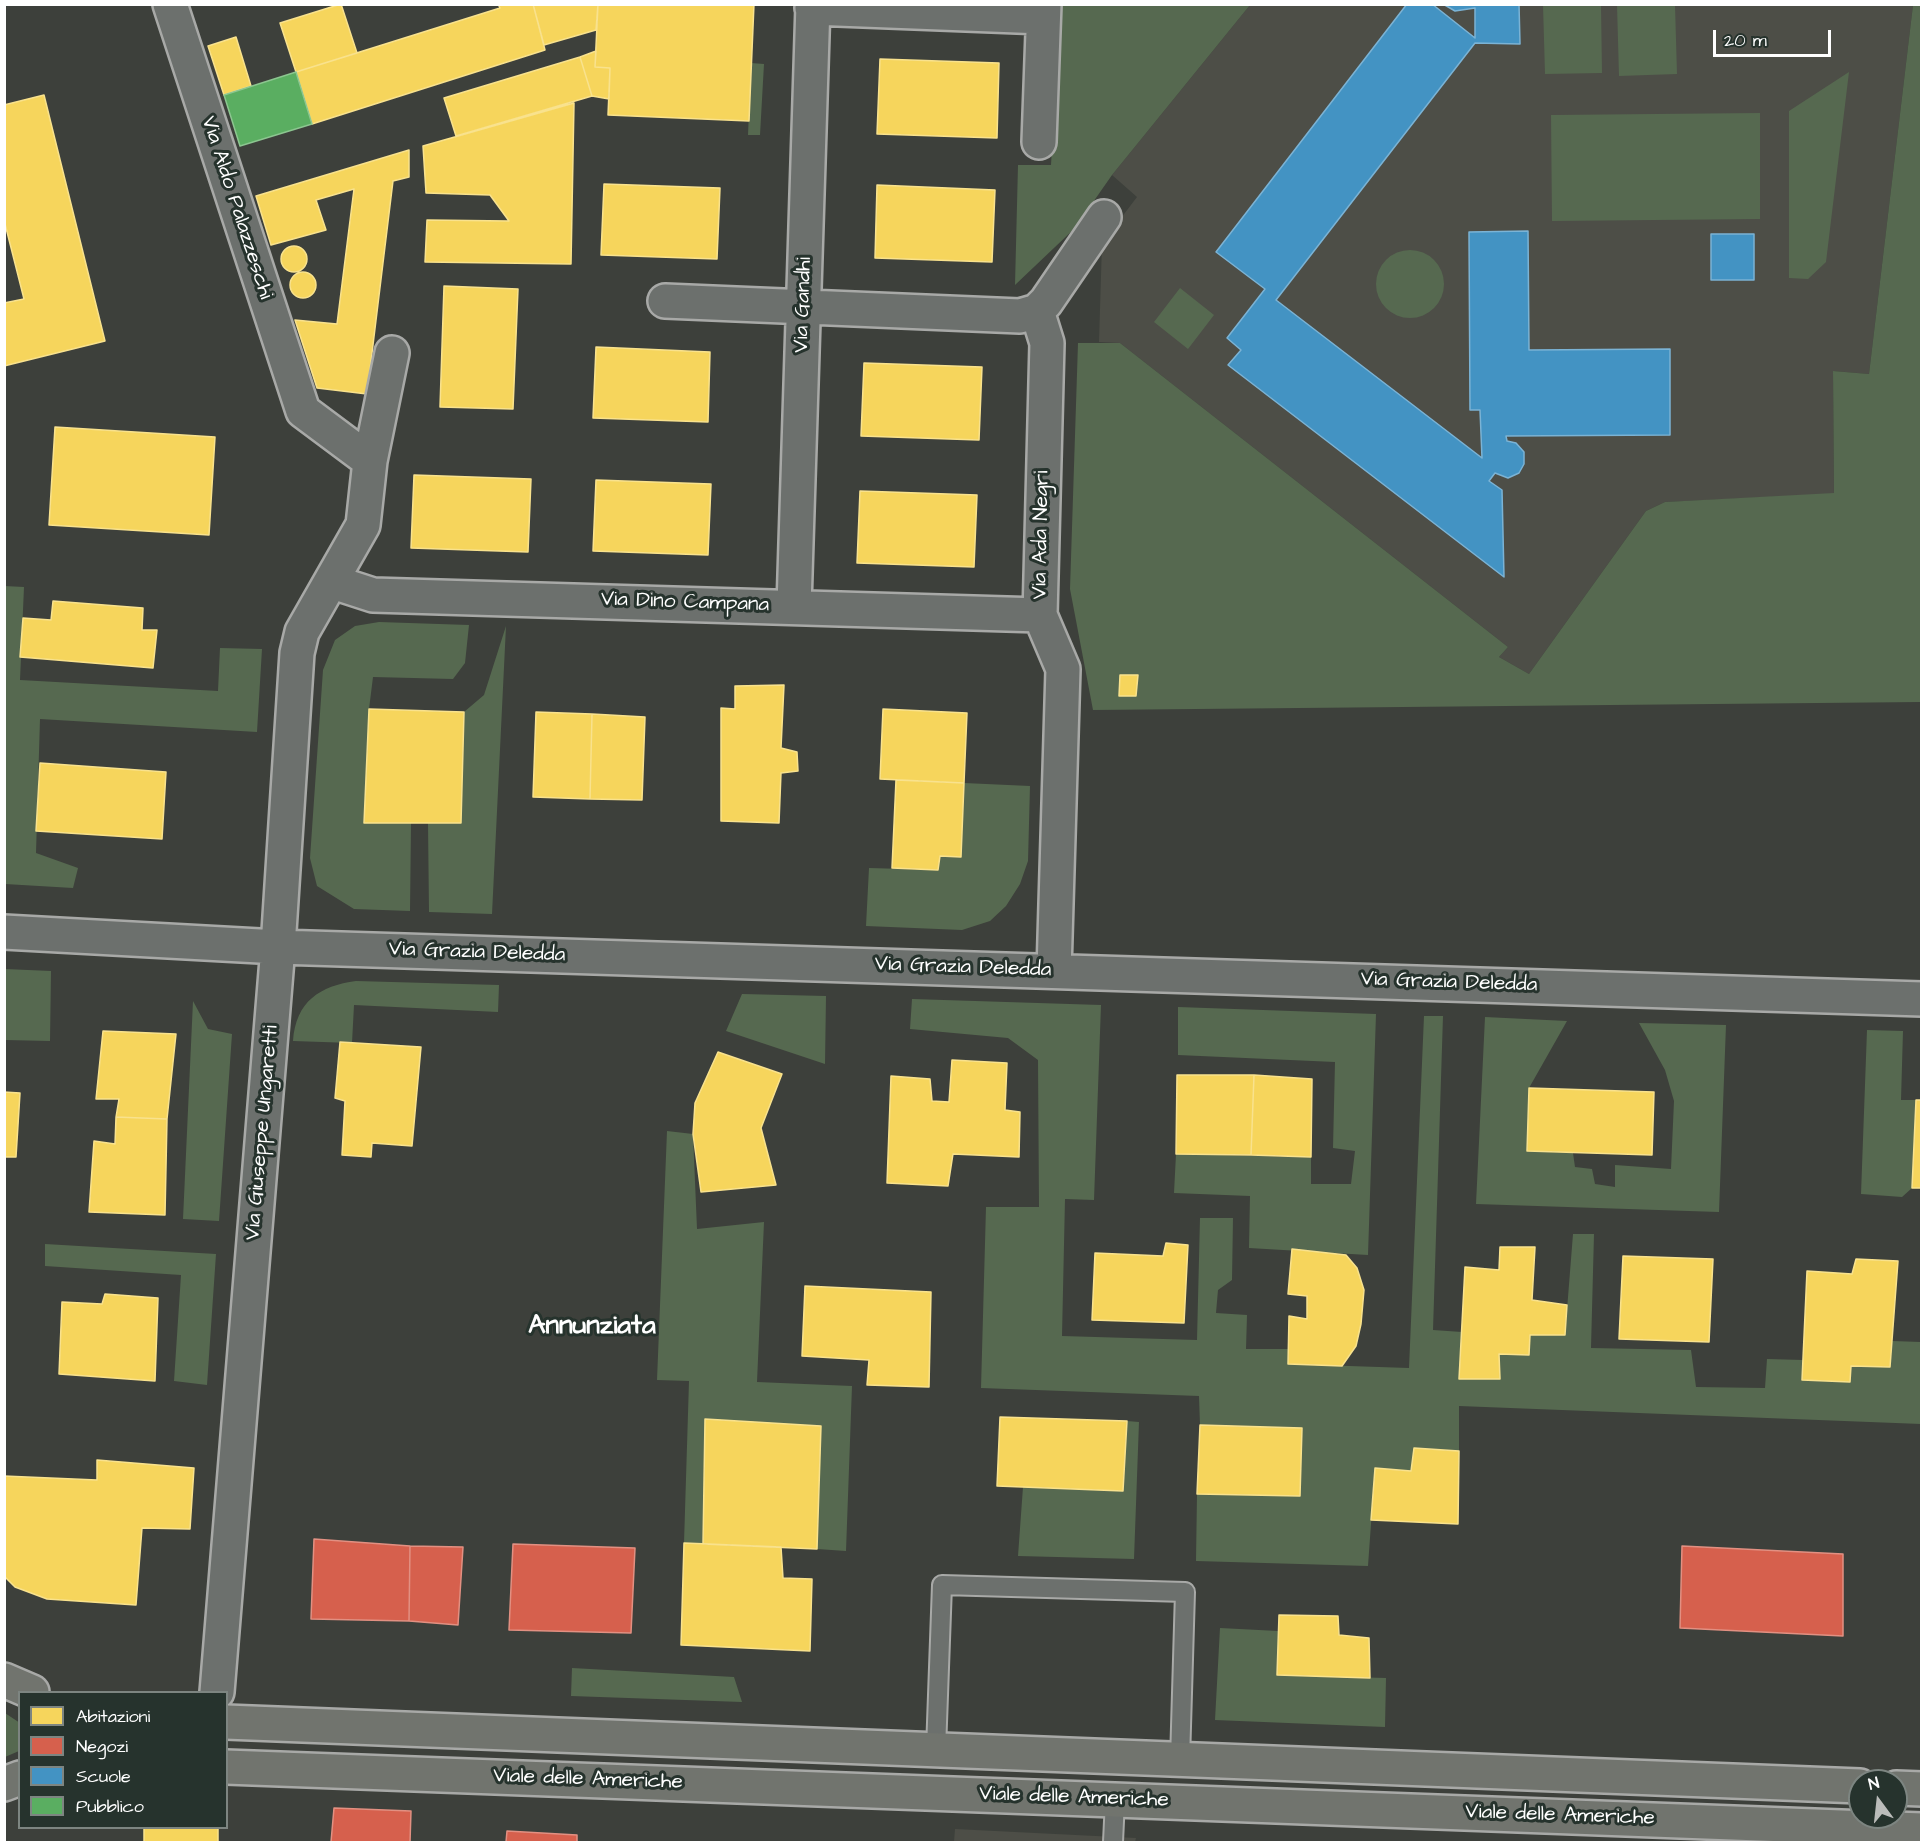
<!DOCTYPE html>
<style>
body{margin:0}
#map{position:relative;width:1926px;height:1847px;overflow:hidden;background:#3d403b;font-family:"Architects Daughter",sans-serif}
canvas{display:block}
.frame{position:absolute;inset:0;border:6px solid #fff;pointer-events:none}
.legend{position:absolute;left:18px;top:1691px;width:210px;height:138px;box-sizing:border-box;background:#26332d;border:2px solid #7d8581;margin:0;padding:8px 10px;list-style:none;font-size:18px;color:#fff}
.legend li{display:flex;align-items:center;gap:12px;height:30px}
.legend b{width:30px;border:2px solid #7d8581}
.north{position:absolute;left:1848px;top:1769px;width:60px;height:60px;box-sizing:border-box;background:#26332d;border:2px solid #7d8581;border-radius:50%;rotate:345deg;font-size:16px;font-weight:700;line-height:24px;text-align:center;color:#fff}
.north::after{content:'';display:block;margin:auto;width:21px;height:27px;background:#bbbcba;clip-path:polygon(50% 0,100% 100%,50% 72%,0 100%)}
.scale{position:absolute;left:1713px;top:30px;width:118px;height:27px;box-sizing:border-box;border:3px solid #fff;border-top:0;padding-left:8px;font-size:18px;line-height:21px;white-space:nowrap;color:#fff;-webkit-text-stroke:4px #26332d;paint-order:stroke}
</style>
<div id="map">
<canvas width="1926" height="1847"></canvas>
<div class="frame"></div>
<ul class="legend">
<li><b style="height:16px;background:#f6d55c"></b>Abitazioni</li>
<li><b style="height:16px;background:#d6604d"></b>Negozi</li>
<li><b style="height:16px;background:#4393c3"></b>Scuole</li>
<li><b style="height:16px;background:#5aae61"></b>Pubblico</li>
</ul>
<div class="north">N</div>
<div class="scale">20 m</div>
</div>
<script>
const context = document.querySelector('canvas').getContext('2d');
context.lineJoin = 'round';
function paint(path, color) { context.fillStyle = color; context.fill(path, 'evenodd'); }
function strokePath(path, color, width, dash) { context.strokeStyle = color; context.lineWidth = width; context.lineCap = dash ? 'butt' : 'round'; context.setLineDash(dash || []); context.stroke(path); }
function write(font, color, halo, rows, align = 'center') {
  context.font = font + ' "Architects Daughter",sans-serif'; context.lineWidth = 6; context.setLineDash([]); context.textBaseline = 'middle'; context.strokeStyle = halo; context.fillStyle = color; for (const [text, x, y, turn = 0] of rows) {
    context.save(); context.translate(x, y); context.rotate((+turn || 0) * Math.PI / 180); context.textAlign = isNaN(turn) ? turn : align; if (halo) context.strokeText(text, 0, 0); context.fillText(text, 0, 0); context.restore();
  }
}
const built = new Path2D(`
 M1250 5H1913L1869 374 1833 371 1834 494 1665 502 1646 511 1529 674 1499 657 1508 647 1120 343 1099 342 1102 243 1137 197 1112 175Z
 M955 1829 1136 1838 1135 1842H954Z`);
const green = new Path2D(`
 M1061 5H1250L1112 175 1075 228 1015 285 1018 165H1051Z
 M1543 5H1601L1602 73 1545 74Z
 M1617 5H1675L1677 74 1619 76Z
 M1913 5H1921V702L1093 710 1070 589 1078 343H1120L1508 647 1499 657 1529 674 1646 511 1665 502 1834 493 1833 371 1869 374Z
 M751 63 764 64 760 135H748Z
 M1849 72 1826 262 1808 279 1789 278V111Z
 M1760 113V219L1552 221 1551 115Z
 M1376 284a34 34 0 1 1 68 0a34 34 0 1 1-68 0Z
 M1180 288 1214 315 1188 349 1154 322Z
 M4 586 24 587 20 680 218 691 220 648 262 649 257 732 40 719 36 853 78 868 73 888 5 884Z
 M379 622 469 625 465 663 453 679 373 677 369 709 364 823H411L410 911 354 909 317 886 310 858 323 670 335 640 355 626Z
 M506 626 492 914 429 912 428 823H461L464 712 484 695Z
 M964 783 1030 786 1028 861 1020 884 1006 906 990 921 962 930 866 926 869 868 938 870 940 856 961 857Z
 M5 969 51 971 50 1041 5 1040Z
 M356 981 499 985 498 1012 354 1005 352 1043 293 1041C296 1001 320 986 356 981Z
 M742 994 826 996 825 1064 726 1031Z
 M912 999 1101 1005 1094 1200 1065 1199 1062 1336 1197 1340 1200 1218H1233L1232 1280 1218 1290 1216 1313 1247 1315 1246 1349H1288L1289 1364 1409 1368 1424 1016H1443L1433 1330 1462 1332 1459 1379H1500L1499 1354 1530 1335H1565L1573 1234H1594L1591 1348 1691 1350 1696 1387 1765 1388 1767 1359 1803 1360V1380L1850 1382 1851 1366 1890 1367 1892 1341 1921 1342V1424L1459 1406V1451L1414 1448 1411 1471 1375 1468 1368 1566 1196 1561 1197 1494 1300 1496 1302 1429 1200 1425 1199 1396 981 1388 986 1207H1039L1038 1060 1008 1038 910 1029Z
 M193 1001 208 1029 232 1034 219 1221 183 1219Z
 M1178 1007 1376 1014 1368 1255 1249 1248 1250 1196 1174 1193 1176 1154 1311 1157V1184H1351L1355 1151 1333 1148 1335 1062 1178 1055Z
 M1485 1017 1567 1021 1529 1088 1527 1151 1573 1153 1575 1167 1592 1169 1595 1184 1615 1187V1165L1671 1169 1674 1101 1665 1070 1639 1023 1726 1025 1719 1212 1476 1204Z
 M1867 1030 1903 1031 1901 1100H1916L1912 1188 1902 1197 1861 1194Z
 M667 1131 693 1134 697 1229 764 1222 757 1382 852 1386 846 1551 817 1549 705 1420 703 1544 684 1543 689 1381 657 1380Z
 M45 1244 216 1254 207 1385 174 1381 181 1275 45 1266Z
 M1127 1421 1139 1422 1134 1559 1018 1556 1023 1487 1123 1491Z
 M1220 1628 1278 1631V1675L1386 1678 1385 1727 1215 1720Z
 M572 1668 734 1677 742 1702 571 1696Z
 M5 1713 20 1723 19 1751 5 1757Z`);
const homes = new Path2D(`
 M341 4 357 53 296 72 280 23Z
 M498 4H533L545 50 312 124 296 72 500 8Z
 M533 4H598L596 30 544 45Z
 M598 4H754L749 121 608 115 610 68 595 67Z
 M236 37 251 86 224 95 208 46Z
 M596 51 595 67 610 68 609 99 592 96 580 57Z
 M580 57 592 96 456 136 444 98Z
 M880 59 999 63 997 138 877 134Z
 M44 95 105 341 4 366V303L24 299 4 220V105Z
 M574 103 571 264 425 262 427 220 509 221 490 195 426 193 423 146Z
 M409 150V177L393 181 367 394 317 388 295 320 337 324 354 189 316 200 326 230 271 245 256 196Z
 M604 184 720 188 717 259 601 255Z
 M877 185 995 190 992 262 875 258Z
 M281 259a13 13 0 1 1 26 0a13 13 0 1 1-26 0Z
 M290 285a13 13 0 1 1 26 0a13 13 0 1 1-26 0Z
 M444 286 518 289 513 409 440 407Z
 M596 347 710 352 708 422 593 418Z
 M864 363 982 367 979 440 861 436Z
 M55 427 215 437 209 535 49 525Z
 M414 475 531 479 528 552 411 548Z
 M596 480 711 484 708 555 593 551Z
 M860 491 977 495 974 567 857 563Z
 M53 601 143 608 142 630H157L153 668 20 657 23 618 51 620Z
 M1120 675H1138L1136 696H1119Z
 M784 685 781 748 797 752 798 771 781 773 779 823 721 821V708L735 709V686Z
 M369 709 464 712 461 823H364Z
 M883 709 967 713 964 783 880 779Z
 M536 712 592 714 590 799 533 797Z
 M592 714 645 717 642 800 590 799Z
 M40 763 166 772 162 839 36 831Z
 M896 780 964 783 961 857 940 856 938 870 892 868Z
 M103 1031 176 1034 167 1119 116 1117 119 1099H96Z
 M340 1042 421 1047 412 1146 372 1143 371 1157 342 1155 345 1101 335 1098Z
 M718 1052 782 1074 761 1128 776 1185 701 1192 693 1134 695 1103Z
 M952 1060 1007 1063 1005 1110 1020 1112 1019 1157 953 1154 948 1186 887 1183 891 1076 930 1079 932 1101 949 1102Z
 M1177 1075H1254L1251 1155 1176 1154Z
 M1254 1075 1312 1079 1311 1157 1251 1155Z
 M1529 1088 1654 1092 1652 1155 1527 1151Z
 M4 1092 20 1093 16 1157H4Z
 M1916 1100H1922V1188H1912Z
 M116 1117 167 1119 165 1215 89 1212 94 1141 115 1144Z
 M1166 1243 1188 1245 1184 1323 1092 1320 1095 1253 1163 1256Z
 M1500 1247H1535L1532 1300 1567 1305 1565 1335H1530L1529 1355 1499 1354 1500 1379H1459L1465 1267 1499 1270Z
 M1292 1249 1346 1255 1357 1268 1364 1290 1361 1324 1356 1346 1342 1366 1288 1364 1289 1316 1307 1319V1296L1288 1294Z
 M1623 1256 1713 1259 1709 1342 1619 1339Z
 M1856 1259 1898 1261 1890 1367 1851 1366 1850 1382 1802 1380 1807 1271 1852 1274Z
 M805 1286 931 1292 929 1387 867 1385 869 1360 802 1356Z
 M105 1294 158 1298 155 1381 59 1374 62 1302 102 1304Z
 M1000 1417 1127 1421 1123 1491 997 1486Z
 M705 1419 821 1426 817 1549 703 1544Z
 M1200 1425 1302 1428 1300 1496 1197 1494Z
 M1414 1448 1459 1451 1458 1524 1371 1520 1375 1468 1411 1471Z
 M97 1460 194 1468 190 1529 142 1528 136 1605 47 1599 15 1587 4 1576V1476L97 1480Z
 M684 1543 781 1547 783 1578 812 1579 810 1651 681 1645Z
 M1279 1615 1338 1616 1339 1635 1369 1638 1370 1678 1277 1675Z
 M144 1828H218V1842H144Z`);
const shops = new Path2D(`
 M314 1539 410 1546 409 1621 311 1619Z
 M513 1544 635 1548 631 1633 509 1630Z
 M410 1546 463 1547 458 1625 409 1621Z
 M1682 1546 1843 1554V1636L1680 1628Z
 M334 1808 411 1811 410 1842H331Z
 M507 1831 577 1835V1842H506Z`);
const schools = new Path2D(`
 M1407 4H1432L1475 38V8L1455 11 1443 4H1519L1520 44 1475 43 1276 300 1482 458 1480 410H1470L1469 232 1528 231 1529 350 1670 349V435L1506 436 1507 441 1516 443 1524 452V464L1519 473 1508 478 1495 473 1489 481 1502 490 1504 577 1228 365 1241 350 1227 338 1265 289 1216 252Z
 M1711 234H1754V280H1711Z`);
const public = new Path2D(`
 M296 72 312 124 240 146 224 95Z`);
const service = new Path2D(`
 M936 1750 942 1585 1185 1592 1180 1760
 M1113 1842 1115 1800`);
const minor = new Path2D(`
 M170 4 303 411 370 461
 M812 8 1043 17
 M1039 142 1044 4
 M665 301 1020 316 1037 311 1046 302 1104 217
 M1037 311 1047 343 1040 615 1063 669 1054 971
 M333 582 373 595 1040 615
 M794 606 813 4
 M4 932 278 947 1922 999
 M217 1692 278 947 297 653 302 632 363 525 370 461 392 353`);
const primary = new Path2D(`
 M4 1680 32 1692
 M226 1722 1860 1786
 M226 1767 1922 1830
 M4 1784 20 1778
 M1896 1788 1922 1789`);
const streetNames = [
 ["Via Aldo Palazzeschi",236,208,72],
 ["Via Gandhi",804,305,-88],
 ["Via Ada Negri",1042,535,-89],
 ["Via Dino Campana",685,603,2],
 ["Via Grazia Deledda",477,953,2],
 ["Via Grazia Deledda",963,968,2],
 ["Via Grazia Deledda",1449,983,2],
 ["Via Giuseppe Ungaretti",263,1133,-85],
 ["Viale delle Americhe",588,1780,2],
 ["Viale delle Americhe",1074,1798,2],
 ["Viale delle Americhe",1560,1816,2]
];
const districtNames = [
 ["Annunziata",592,1327]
];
paint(built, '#4d4e47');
paint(green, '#566950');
paint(homes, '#f6d55c');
strokePath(homes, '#f9e28d', 1.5);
paint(shops, '#d6604d');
strokePath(shops, '#e29082', 1.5);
paint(schools, '#4393c3');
strokePath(schools, '#7bb3d5', 1.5);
paint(public, '#5aae61');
strokePath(public, '#8cc690', 1.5);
strokePath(service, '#a8a9a7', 22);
strokePath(minor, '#a8a9a7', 38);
strokePath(primary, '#a8a9a7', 38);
strokePath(service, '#6c706d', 18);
strokePath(minor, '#6c706d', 33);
strokePath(primary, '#71746e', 33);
write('21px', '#fff', '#26332d', streetNames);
write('bold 27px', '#fff', '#26332d', districtNames);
</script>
